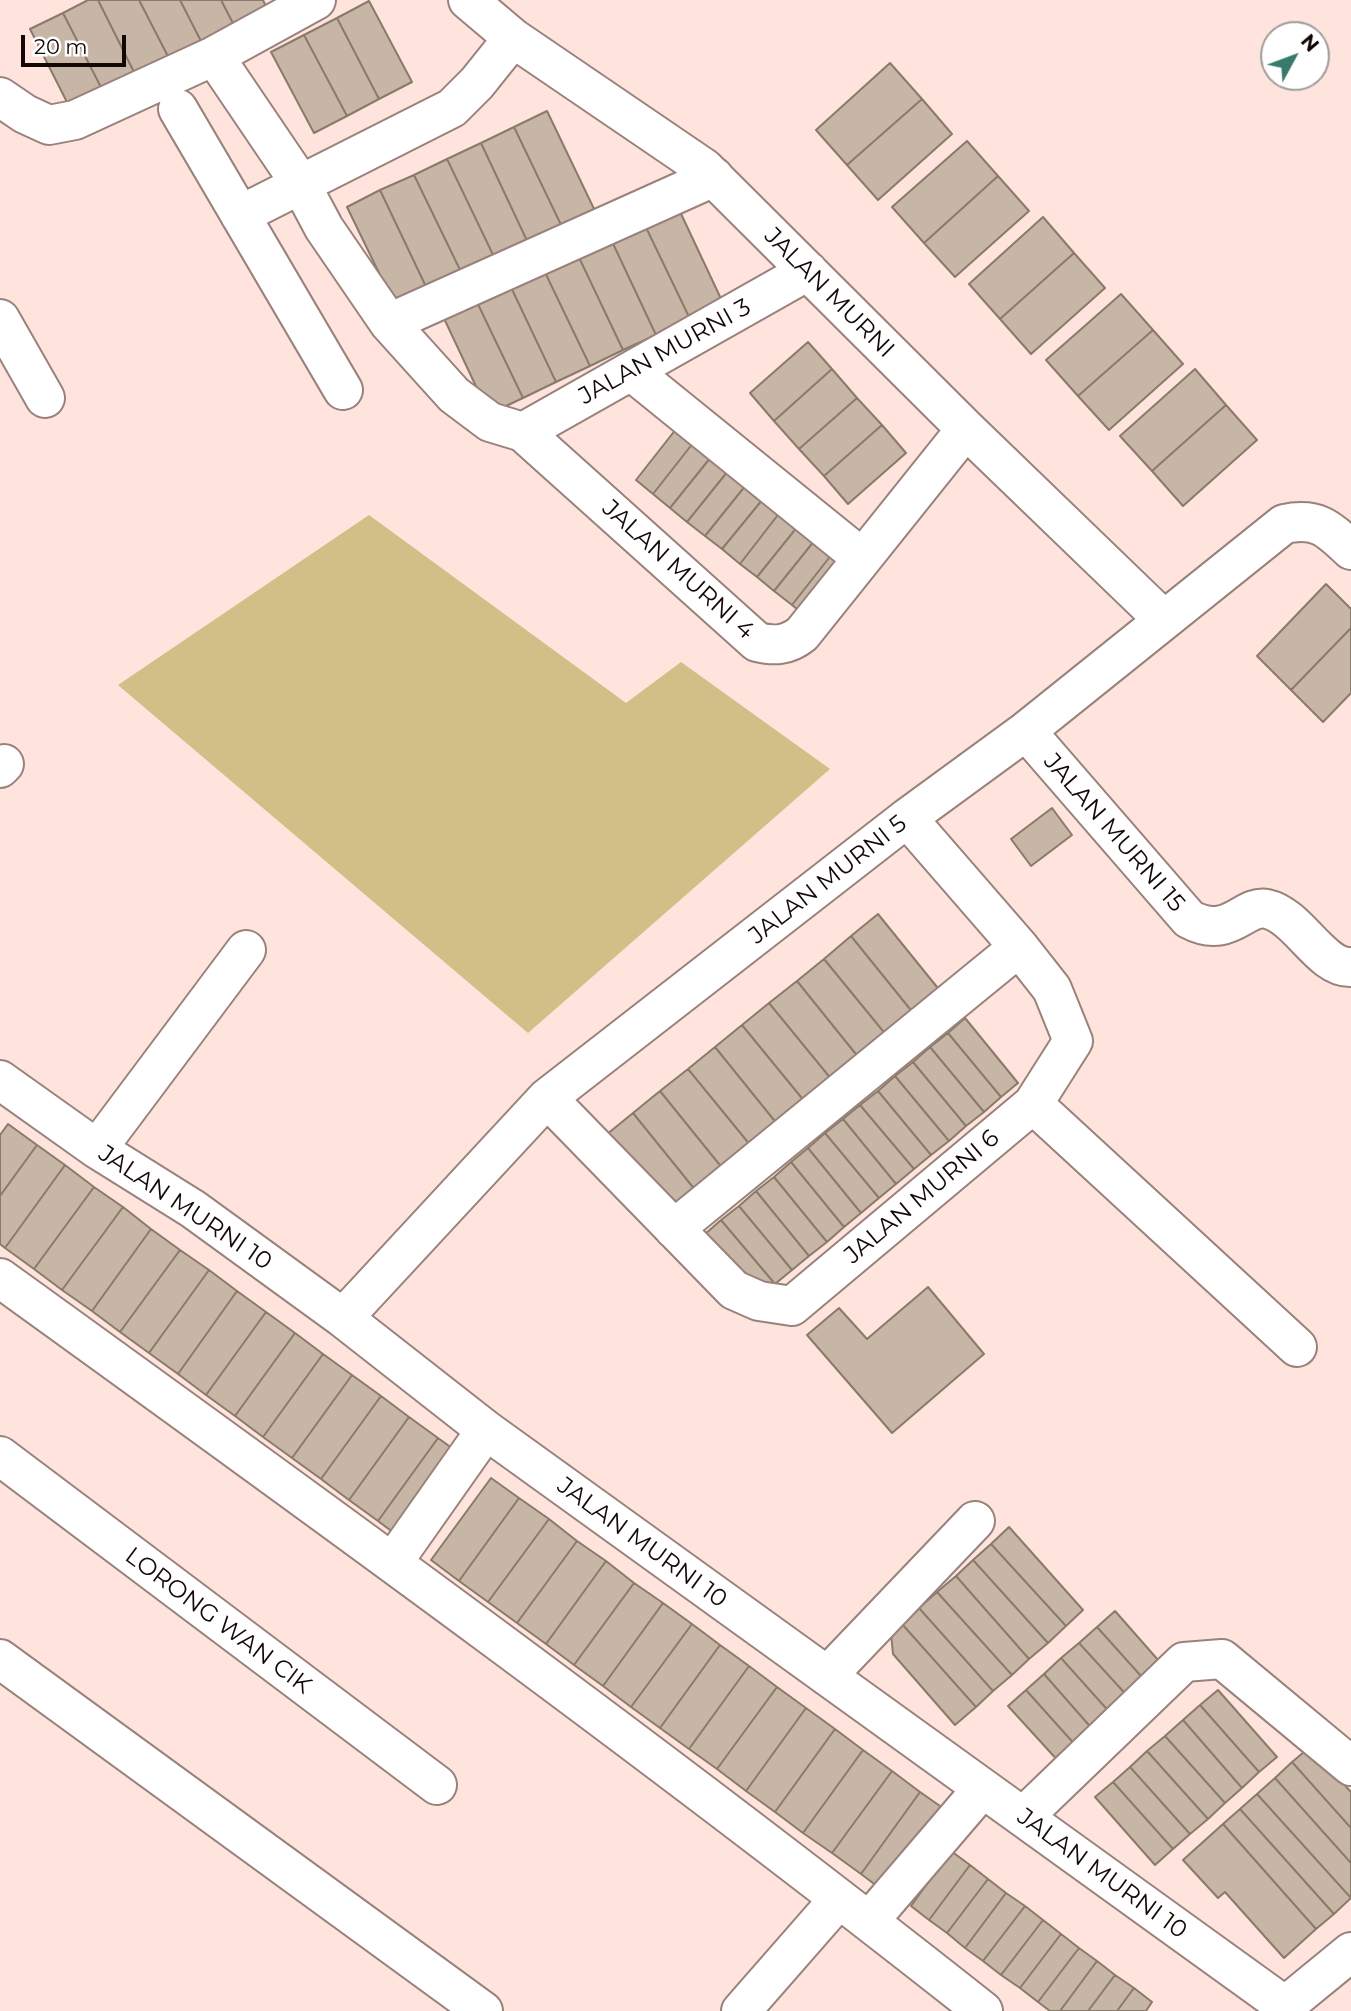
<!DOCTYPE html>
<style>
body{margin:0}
#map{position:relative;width:1351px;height:2011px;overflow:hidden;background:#fee4dc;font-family:Montserrat,sans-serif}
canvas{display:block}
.north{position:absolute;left:1260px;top:21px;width:70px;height:70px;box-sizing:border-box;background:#fff;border:2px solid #a09d9c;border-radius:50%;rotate:49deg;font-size:19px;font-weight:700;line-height:28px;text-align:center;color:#120907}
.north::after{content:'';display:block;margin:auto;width:24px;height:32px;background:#387b6e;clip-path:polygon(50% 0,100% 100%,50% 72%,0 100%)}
.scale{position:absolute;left:21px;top:35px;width:105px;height:32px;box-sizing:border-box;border:4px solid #120907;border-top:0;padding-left:9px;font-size:21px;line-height:24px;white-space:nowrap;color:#120907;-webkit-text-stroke:5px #fff;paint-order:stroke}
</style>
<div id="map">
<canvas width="1351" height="2011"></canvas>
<div class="north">N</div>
<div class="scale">20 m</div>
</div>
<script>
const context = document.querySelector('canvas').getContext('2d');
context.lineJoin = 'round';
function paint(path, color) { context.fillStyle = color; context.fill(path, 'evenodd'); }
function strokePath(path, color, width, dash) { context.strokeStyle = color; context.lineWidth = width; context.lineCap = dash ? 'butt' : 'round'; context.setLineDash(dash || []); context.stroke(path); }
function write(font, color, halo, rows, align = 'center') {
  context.font = font + ' Montserrat,sans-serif'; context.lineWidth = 5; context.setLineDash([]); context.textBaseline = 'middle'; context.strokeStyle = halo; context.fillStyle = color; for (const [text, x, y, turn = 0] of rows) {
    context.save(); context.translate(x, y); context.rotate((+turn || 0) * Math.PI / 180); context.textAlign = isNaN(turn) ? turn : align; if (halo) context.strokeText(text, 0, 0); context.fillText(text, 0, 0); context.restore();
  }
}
const green = new Path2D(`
 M369 515 626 703 681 662 830 769 528 1033 118 685Z`);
const building = new Path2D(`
 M88 0H98L139 82 107 99 63 13Z
 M98 0H139L173 66 139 82Z
 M139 0H180L205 49 173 66Z
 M180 0H221L238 33 205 49Z
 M221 0H263L271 17 238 33Z
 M369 1 412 82 379 99 337 18Z
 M63 13 107 99 74 116 30 29Z
 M337 18 379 99 347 116 304 35Z
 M304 35 347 116 314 133 271 52Z
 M890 63 922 99 847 165 816 130Z
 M922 99 952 134 878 200 847 165Z
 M547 111 596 213 563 229 514 127Z
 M514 127 563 229 529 245 481 143Z
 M967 141 998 176 924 243 892 207Z
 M481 143 529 245 496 261 447 159Z
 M447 159 496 261 463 276 414 175Z
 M414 175 463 276 429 293 380 190Z
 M998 176 1029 211 955 277 924 243Z
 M380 190 429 293 396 308 347 207Z
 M675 201 723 303 690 319 641 217Z
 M641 217 690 319 656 335 608 233Z
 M1043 217 1074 253 1000 319 969 284Z
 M608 233 656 335 623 350 575 249Z
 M575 249 623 350 590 366 541 264Z
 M1074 253 1105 288 1031 354 1000 319Z
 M541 264 590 366 556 382 508 281Z
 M508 281 556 382 523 398 474 296Z
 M1121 294 1153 330 1078 396 1046 360Z
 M474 296 523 398 489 414 441 312Z
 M1153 330 1183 364 1109 430 1078 396Z
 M808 342 832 369 774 421 750 393Z
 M832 369 857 398 799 449 774 421Z
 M1195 369 1226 405 1152 471 1120 436Z
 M857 398 882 425 824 476 799 449Z
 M1226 405 1257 440 1183 506 1152 471Z
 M680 424 697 438 653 494 636 480Z
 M882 425 906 453 848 504 824 476Z
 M697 438 715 452 670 508 653 494Z
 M715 452 732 466 687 522 670 508Z
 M732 466 750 480 705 536 687 522Z
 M750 480 767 494 722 549 705 536Z
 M767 494 784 507 740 564 722 549Z
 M784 507 802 521 757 577 740 564Z
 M802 521 819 535 774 591 757 577Z
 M819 535 836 549 792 605 774 591Z
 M836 549 853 563 809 619 792 605Z
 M1326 584 1351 609V628L1291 690 1257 656Z
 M1351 628V693L1323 722 1291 690Z
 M1052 808 1072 835 1031 866 1011 839Z
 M878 914 941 992 914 1014 851 936Z
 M851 936 914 1014 887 1036 824 959Z
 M824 959 887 1036 859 1058 797 981Z
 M797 981 859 1058 832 1080 769 1003Z
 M769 1003 832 1080 805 1102 742 1025Z
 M965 1018 1018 1083 1001 1097 948 1033Z
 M742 1025 805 1102 778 1125 715 1047Z
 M948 1033 1001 1097 984 1112 930 1047Z
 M715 1047 778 1125 751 1146 688 1069Z
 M930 1047 984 1112 966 1126 913 1062Z
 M913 1062 966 1126 949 1141 895 1076Z
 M688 1069 751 1146 723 1169 660 1091Z
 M895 1076 949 1141 931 1155 878 1091Z
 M660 1091 723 1169 696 1191 633 1113Z
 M878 1091 931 1155 914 1169 860 1105Z
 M860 1105 914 1169 896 1184 843 1119Z
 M633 1113 696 1191 669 1213 606 1135Z
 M843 1119 896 1184 879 1198 825 1133Z
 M8 1124 37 1145 0 1196V1135Z
 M825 1133 879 1198 861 1213 808 1148Z
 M37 1145 65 1165 5 1248 0 1244V1196Z
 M808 1148 861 1213 844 1227 791 1162Z
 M791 1162 844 1227 827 1242 774 1177Z
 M65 1165 94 1187 34 1269 5 1248Z
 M774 1177 827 1242 809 1256 756 1191Z
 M94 1187 123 1207 62 1290 34 1269Z
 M756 1191 809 1256 792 1270 739 1206Z
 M739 1206 792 1270 775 1284 721 1220Z
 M123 1207 151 1229 92 1311 62 1290Z
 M721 1220 775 1284 757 1299 704 1235Z
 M151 1229 180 1250 120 1332 92 1311Z
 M180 1250 209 1270 149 1353 120 1332Z
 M209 1270 237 1291 178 1374 149 1353Z
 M928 1287 984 1354 892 1433 807 1335 839 1308 867 1339Z
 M237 1291 266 1312 206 1395 178 1374Z
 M266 1312 295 1333 235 1416 206 1395Z
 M295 1333 323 1354 263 1437 235 1416Z
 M323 1354 352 1375 292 1458 263 1437Z
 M352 1375 381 1396 321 1479 292 1458Z
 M381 1396 409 1417 349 1500 321 1479Z
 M409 1417 438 1438 378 1521 349 1500Z
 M438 1438 467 1459 406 1542 378 1521Z
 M491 1478 519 1498 459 1581 431 1560Z
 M519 1498 549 1519 488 1602 459 1581Z
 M549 1519 577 1541 517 1623 488 1602Z
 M1009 1527 1083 1610 1066 1626 991 1544Z
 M577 1541 606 1561 546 1644 517 1623Z
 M991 1544 1066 1626 1048 1643 973 1560Z
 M973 1560 1048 1643 1029 1659 956 1576Z
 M606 1561 634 1583 574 1665 546 1644Z
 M956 1576 1029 1659 1012 1675 937 1592Z
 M634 1583 663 1603 603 1686 574 1665Z
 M937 1592 1012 1675 993 1691 919 1608Z
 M663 1603 692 1624 631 1707 603 1686Z
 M919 1608 993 1691 976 1707 902 1624Z
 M1115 1611 1166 1669 1149 1685 1097 1627Z
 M692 1624 720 1645 660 1728 631 1707Z
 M902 1624 976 1707 955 1725 893 1654 891 1633Z
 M1097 1627 1149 1685 1131 1700 1079 1643Z
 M1079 1643 1131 1700 1113 1716 1061 1658Z
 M720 1645 749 1666 689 1749 660 1728Z
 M1061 1658 1113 1716 1095 1732 1044 1674Z
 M749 1666 777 1687 717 1769 689 1749Z
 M1044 1674 1095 1732 1078 1748 1026 1690Z
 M777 1687 806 1708 746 1791 717 1769Z
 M1026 1690 1078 1748 1060 1763 1008 1706Z
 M1218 1690 1277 1757 1259 1772 1200 1705Z
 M1200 1705 1259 1772 1242 1788 1183 1720Z
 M806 1708 835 1729 775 1812 746 1791Z
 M1183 1720 1242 1788 1225 1803 1165 1736Z
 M835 1729 863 1750 803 1833 775 1812Z
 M1165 1736 1225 1803 1208 1819 1147 1751Z
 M1310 1747 1351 1792V1828L1292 1762Z
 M863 1750 892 1771 832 1853 803 1833Z
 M1147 1751 1208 1819 1190 1834 1130 1767Z
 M1292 1762 1351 1828V1863L1275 1778Z
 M1130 1767 1190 1834 1173 1849 1113 1782Z
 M892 1771 920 1792 861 1874 832 1853Z
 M1275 1778 1351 1863V1898L1257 1794Z
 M1113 1782 1173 1849 1155 1865 1095 1797Z
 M920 1792 950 1813 889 1895 861 1874Z
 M1257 1794 1351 1898 1334 1914 1240 1809Z
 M1240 1809 1334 1914 1316 1929 1223 1824Z
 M1223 1824 1316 1929 1284 1958 1225 1892 1218 1898 1183 1860Z
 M951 1851 970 1865 929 1920 911 1906Z
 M970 1865 988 1879 947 1933 929 1920Z
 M988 1879 1006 1893 965 1948 947 1933Z
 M1006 1893 1025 1906 983 1961 965 1948Z
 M1025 1906 1043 1920 1001 1975 983 1961Z
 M1043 1920 1061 1934 1020 1988 1001 1975Z
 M1061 1934 1079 1948 1038 2002 1020 1988Z
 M1079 1948 1097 1961 1060 2011H1050L1038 2002Z
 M1097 1961 1115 1975 1088 2011H1060Z
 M1115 1975 1134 1988 1117 2011H1088Z
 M1134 1988 1152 2002 1146 2011H1117Z`);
const minor = new Path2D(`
 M468 0 513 38 704 168 966 429 1163 619
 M214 56 300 183 324 228 389 323 454 395 490 422 523 432 757 642C774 646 787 646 802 634L966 429
 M0 97 25 114 49 125 75 120 214 56 316 0
 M178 109 343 390
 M240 215 452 108 477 83 513 38
 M0 319 45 398
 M389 323 714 177
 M631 371 862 558
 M523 432 808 271
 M1026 731 1189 919C1230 941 1243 904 1267 909 1299 916 1321 969 1351 967
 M0 768 4 764
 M0 1080 97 1149 193 1209 343 1318 486 1430 1285 2006
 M547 1098 734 1290 759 1301 792 1306 1033 1104 1073 1041 1052 989 1019 947 907 818
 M1033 1104 1297 1347
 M97 1149 246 950
 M674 1229 1019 947
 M0 1278C331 1517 662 1757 983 2011
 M343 1318 547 1098 907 818 1026 731 1284 524C1317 517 1328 528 1351 550
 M0 1456 437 1785
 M393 1562 486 1430
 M0 1659 483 2011
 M827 1676 975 1521
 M1023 1817 1184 1662 1222 1659 1351 1766
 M869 1921 982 1789
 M741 2011 839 1899
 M1279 2011 1351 1952`);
const streetNames = [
 ["JALAN MURNI",829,293,45],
 ["JALAN MURNI 3",665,352,-29],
 ["JALAN MURNI 4",678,570,42],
 ["JALAN MURNI 15",1114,833,49],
 ["JALAN MURNI 5",828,880,-38],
 ["JALAN MURNI 6",922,1197,-40],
 ["JALAN MURNI 10",185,1208,34],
 ["JALAN MURNI 10",642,1543,36],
 ["LORONG WAN CIK",218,1621,37],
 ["JALAN MURNI 10",1102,1874,36]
];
paint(green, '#d0bf86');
paint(building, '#c7b5a5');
strokePath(building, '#8a7a6a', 2);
strokePath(minor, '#99827b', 42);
strokePath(minor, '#fff', 38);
write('24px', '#120907', '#fff', streetNames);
</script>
